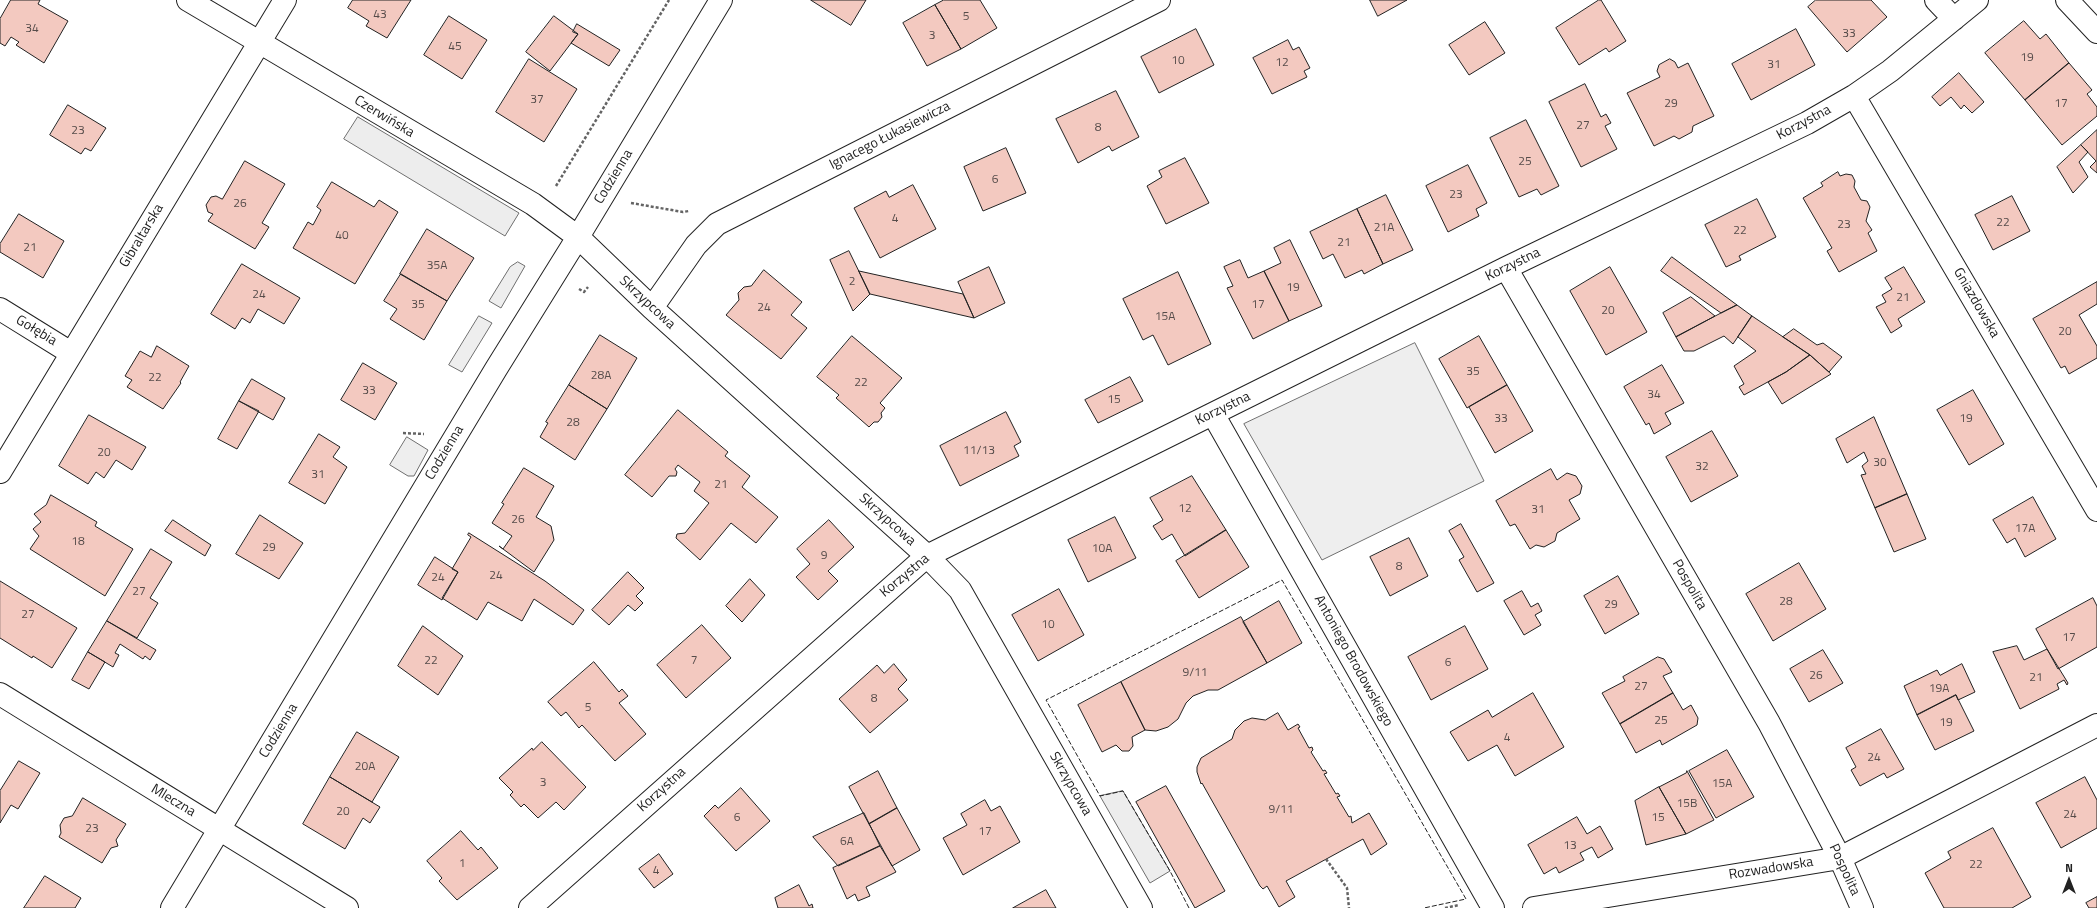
<!DOCTYPE html>
<meta charset="utf-8">
<style>
body{margin:0}
#map{position:relative;width:2097px;height:908px;overflow:hidden;background:#fff;font-family:"Titillium Web",sans-serif}
canvas{display:block}
.north{position:absolute;left:2049px;top:860px;width:40px;height:40px;-webkit-text-stroke:3px #fff;paint-order:stroke;rotate:0deg;font-size:11px;font-weight:700;line-height:16px;text-align:center;color:#222}
.north::after{content:'';display:block;margin:auto;width:14px;height:18px;background:#222;clip-path:polygon(50% 0,100% 100%,50% 72%,0 100%)}
</style>
<div id="map">
<canvas width="2097" height="908"></canvas>
<div class="north">N</div>
</div>
<script>
const context = document.querySelector('canvas').getContext('2d');
context.lineJoin = 'round';
function paint(path, color) { context.fillStyle = color; context.fill(path, 'evenodd'); }
function strokePath(path, color, width, dash) { context.strokeStyle = color; context.lineWidth = width; context.lineCap = dash ? 'butt' : 'round'; context.setLineDash(dash || []); context.stroke(path); }
function write(font, color, halo, rows, align = 'center') {
  context.font = font + ' "Titillium Web",sans-serif'; context.lineWidth = 3; context.setLineDash([]); context.textBaseline = 'middle'; context.strokeStyle = halo; context.fillStyle = color; for (const [text, x, y, turn = 0] of rows) {
    context.save(); context.translate(x, y); context.rotate((+turn || 0) * Math.PI / 180); context.textAlign = isNaN(turn) ? turn : align; if (halo) context.strokeText(text, 0, 0); context.fillText(text, 0, 0); context.restore();
  }
}
const green = new Path2D(`
 M518 262 525 266 501 308 489 301 510 267Z
 M479 316 492 323 462 372 449 365Z
 M1415 343 1484 481 1322 560 1244 424Z
 M407 437 428 450 414 476H408L390 465Z`);
const parking = new Path2D(`
 M358 117 519 213 505 236 344 139Z
 M1123 791 1170 871 1150 883 1100 796Z`);
const building = new Path2D(`
 M11 0H40L38 4 68 21 44 63 16 45 19 42 11 37 5 46 0 43V19Z
 M353 0H411L387 38 366 26 369 21 348 8Z
 M811 0H866L851 25Z
 M944 0H980L997 28 961 49 935 5Z
 M1370 0H1407L1378 16Z
 M1599 0H1601L1626 41 1609 52 1606 48 1579 65 1556 28Z
 M1816 0H1871L1887 17 1847 52 1808 7Z
 M935 5 961 49 927 66 903 23Z
 M449 16 487 40 462 79 424 55Z
 M554 16 578 34 550 71 526 52Z
 M2024 21 2040 39 2046 34 2069 63 2025 100 1985 53Z
 M1485 22 1505 53 1469 75 1449 45Z
 M577 24 620 50 609 66 571 43 578 34 573 32Z
 M1196 29 1214 65 1159 93 1141 57Z
 M1796 29 1815 65 1751 100 1732 64Z
 M1288 40 1293 50 1299 47 1310 68 1304 71 1307 77 1272 94 1253 58Z
 M529 59 577 89 544 142 496 112Z
 M1670 59 1675 62 1678 68 1688 63 1714 116 1693 126 1692 132 1679 139 1674 136 1654 146 1627 93 1660 77 1657 71 1659 65Z
 M2069 63 2092 90 2087 94 2097 107V116L2062 145 2025 100Z
 M1959 73 1984 102 1972 113 1964 105 1961 109 1951 97 1940 106 1932 97Z
 M1585 84 1601 117 1606 114 1611 123 1605 126 1617 149 1581 167 1549 102Z
 M1116 91 1139 137 1112 151 1109 146 1078 163 1056 119Z
 M68 105 106 128 91 151 85 148 81 154 50 135Z
 M1526 120 1559 186 1541 195 1537 189 1519 197 1490 138Z
 M2097 130V173L2090 167 2096 161 2081 145Z
 M2081 145 2088 152 2079 162 2088 177 2073 193 2057 167Z
 M1006 148 1026 193 983 211 964 167Z
 M1185 158 1209 203 1166 224 1147 186 1162 177 1159 171Z
 M245 161 285 184 262 223 269 227 255 249 208 221 213 214 208 212 206 205 211 197 216 196 222 199Z
 M1468 165 1487 203 1476 209 1479 216 1448 232 1426 186Z
 M1838 172 1840 176 1846 174 1852 175 1855 181 1854 187 1861 200 1867 201 1870 207 1866 221 1872 230 1868 233 1877 251 1839 272 1827 251 1832 248 1803 198 1823 186 1821 183Z
 M332 182 374 207 379 200 398 212 355 284 293 248 308 222 313 225 321 210 317 207Z
 M913 185 936 229 880 258 854 208 886 191 889 197Z
 M1386 195 1413 250 1383 264 1357 209Z
 M2012 196 2030 231 1993 250 1975 215Z
 M1757 199 1776 237 1739 256 1741 260 1726 267 1705 225Z
 M1357 209 1383 264 1364 274 1362 270 1345 278 1333 254 1323 259 1310 232Z
 M19 214 64 241 43 278 0 252V244Z
 M427 229 474 258 447 301 400 274Z
 M1290 240 1322 306 1289 321 1264 271 1281 263 1274 248Z
 M849 251 870 294 853 311 830 260Z
 M1672 257 1737 305 1721 313 1661 271Z
 M1240 260 1248 278 1264 271 1289 321 1253 339 1227 288 1233 286 1224 267Z
 M242 264 300 298 284 324 258 309 250 323 242 318 235 329 211 314Z
 M989 267 1005 303 974 318 958 282Z
 M1610 267 1647 332 1606 355 1570 291Z
 M1904 267 1925 302 1898 319 1902 326 1891 333 1876 307 1886 302 1882 295 1892 289 1885 278Z
 M764 270 802 302 791 315 807 328 781 359 726 315 739 300 738 293 744 287 751 286Z
 M859 271 963 294 974 318 870 294Z
 M1178 272 1211 344 1168 365 1153 335 1143 340 1123 299Z
 M401 274 447 301 424 340 390 319 397 309 384 301Z
 M2097 282V304L2079 315 2097 346V358L2069 374 2065 366 2061 368 2033 319Z
 M1691 297 1715 316 1676 337 1663 313Z
 M1737 305 1752 316 1733 344 1724 336 1694 351H1684L1676 337Z
 M1752 316 1810 355 1786 372 1744 395 1739 387 1744 384 1734 366 1756 351 1738 337Z
 M1794 329 1817 345 1823 343 1842 357 1829 372 1810 355 1783 337Z
 M600 335 637 358 607 409 569 385Z
 M852 336 902 378 880 403 885 408 881 413 882 417 878 422H874L869 427 836 398 839 395 817 377Z
 M1479 336 1507 385 1467 408 1439 359Z
 M157 346 189 366 180 382 181 383 163 409 127 387 132 380 125 376 140 351 151 357Z
 M1810 355 1831 374 1782 404 1768 382 1786 372Z
 M363 363 397 383 375 420 341 400Z
 M1662 365 1684 403 1665 413 1671 424 1654 434 1649 423 1646 425 1624 387Z
 M1130 377 1143 401 1098 423 1085 400Z
 M252 379 285 398 273 420 239 401Z
 M569 385 607 409 575 460 540 437 548 423 546 422Z
 M1507 385 1533 431 1495 453 1469 407Z
 M1973 390 2004 444 1969 465 1937 410Z
 M239 401 259 411 237 449 218 439Z
 M678 410 728 452 725 456 750 476 742 487 778 517 756 543 731 523 700 560 676 538 677 534 685 533 709 503 694 491 700 482 678 465 675 469 677 472 676 476H669L652 497 625 475Z
 M1006 412 1021 442 1014 446 1019 456 960 486 940 446Z
 M89 415 146 447 132 470 116 460 104 478 96 472 88 484 59 466Z
 M1874 417 1907 494 1875 508 1861 475 1866 474 1862 466 1868 461 1864 452 1847 463 1836 439Z
 M1712 431 1738 476 1691 502 1666 457Z
 M319 434 340 447 333 457 347 467 325 504 289 483Z
 M524 468 554 486 536 517 551 526 554 540 534 572 499 546 503 549 512 536 492 523 504 504 502 503Z
 M1551 469 1557 480 1567 473 1576 476 1582 486 1580 494 1569 500 1580 519 1557 533 1555 541 1544 547 1536 545 1530 549 1515 524 1510 526 1496 501Z
 M1192 476 1226 530 1185 556 1172 534 1162 540 1153 526 1163 520 1150 498Z
 M1907 494 1926 539 1894 552 1875 508Z
 M51 495 97 522 95 526 133 549 105 596 30 549 39 536 33 529 41 522 34 514 46 505Z
 M2033 497 2056 539 2025 557 2015 538 2007 543 1993 520Z
 M260 515 303 543 279 579 236 554Z
 M1115 517 1136 558 1088 582 1068 540Z
 M173 520 211 545 205 556 165 531Z
 M829 520 854 547 828 571 838 581 818 600 796 577 810 564 797 549Z
 M1461 524 1494 583 1477 592 1459 560 1464 557 1449 531Z
 M1226 530 1249 567 1199 598 1176 561Z
 M469 533 545 581 584 610 573 625 534 599 522 621 488 602 477 620 442 598 458 572 452 569 471 537 468 535Z
 M1409 538 1428 576 1390 596 1370 557Z
 M151 549 172 562 150 598 158 603 137 638 107 621Z
 M435 557 458 572 442 600 418 585Z
 M1799 563 1826 609 1773 641 1746 594Z
 M628 572 644 588 636 596 643 603 635 611 628 605 609 625 592 610Z
 M1618 576 1639 614 1605 634 1584 596Z
 M750 579 765 595 742 622 726 606Z
 M0 581 77 628 52 668 33 656 32 658 0 638Z
 M1059 589 1084 635 1038 661 1012 615Z
 M1522 591 1531 607 1538 603 1542 611 1535 615 1541 625 1524 635 1504 601Z
 M2093 598 2097 606V647L2058 669 2036 629Z
 M1279 601 1302 643 1267 663 1243 622Z
 M1241 617 1267 663 1218 690H1208L1193 696 1186 703 1178 719 1168 727 1156 731 1145 730 1121 682Z
 M107 621 156 650 150 660 145 656 143 659 120 644 115 653 119 655 113 667 88 652Z
 M702 625 731 658 686 698 657 665Z
 M423 626 463 656 438 695 398 666Z
 M1465 626 1488 669 1431 700 1408 657Z
 M2017 646 2024 660 2047 649 2068 683 2067 685 2064 680 2057 684 2059 689 2020 709 1993 652Z
 M1823 650 1843 683 1809 702 1790 669Z
 M88 652 105 662 89 689 72 680Z
 M1658 657 1664 659 1672 672 1663 676 1673 693 1620 724 1602 693 1625 681 1623 677Z
 M594 662 619 692 622 689 628 696 619 703 646 734 615 761 582 725 579 728 566 712 561 716 548 702Z
 M894 664 907 680 898 689 908 700 870 733 839 699 877 665 884 673Z
 M1962 664 1975 692 1958 700 1956 695 1917 715 1904 686 1937 670 1940 675Z
 M1121 682 1145 730 1132 737 1133 746 1129 751H1122L1116 745 1102 752 1078 705Z
 M1533 693 1564 747 1515 776 1497 745 1468 761 1450 732 1488 710 1492 717Z
 M1673 693 1683 710 1691 705 1698 718 1697 725 1662 745 1660 740 1636 753 1620 724Z
 M1956 695 1974 731 1935 750 1917 715Z
 M1278 713 1288 730 1298 724 1300 727 1298 728 1309 748 1312 747 1313 750 1311 752 1323 771 1325 770 1327 773 1324 774 1336 794 1338 793 1340 796 1337 797 1349 817 1351 816 1352 823 1369 813 1387 844 1371 855 1363 839 1286 881 1295 897 1279 907 1267 886 1263 889 1260 886 1202 783 1201 784 1197 772V767L1201 758 1232 739 1235 730 1244 721 1252 718 1265 720Z
 M1881 729 1904 769 1887 778 1884 773 1860 786 1851 770 1856 767 1846 748Z
 M357 732 399 757 372 802 330 777Z
 M542 742 586 787 564 810 556 802 538 818 524 804 521 807 510 795 513 792 499 778 532 748 533 750Z
 M1727 750 1754 797 1716 818 1689 771Z
 M19 761 40 773 18 809 11 805 0 823V791Z
 M878 771 897 808 869 824 849 787Z
 M1687 771 1714 820 1686 834 1659 787 1686 773Z
 M330 777 380 807 370 823 363 818 345 849 303 824Z
 M2085 777 2097 800V828L2061 848 2036 803Z
 M1166 786 1225 891 1195 908 1136 802Z
 M1659 787 1686 834 1646 845 1635 801Z
 M741 788 770 821 736 851 704 816 715 805 718 808Z
 M83 798 126 824 116 840 118 846 111 848 102 863 59 837 61 833 60 825 64 818 72 816Z
 M985 800 991 811 1000 806 1020 842 963 875 943 838 967 825 961 814Z
 M897 808 920 850 892 866 869 824Z
 M864 813 880 846 838 866 813 837Z
 M1577 817 1587 834 1600 826 1613 849 1598 858 1592 847 1580 853 1584 860 1559 873 1556 867 1544 874 1528 845Z
 M1993 828 2031 897 2012 908H1944L1925 873 1951 858 1948 852Z
 M461 831 478 850 481 847 498 868 457 900 439 881 442 878 427 861Z
 M880 846 896 872 866 887 870 896 858 901 855 894 847 899 833 868Z
 M659 854 673 874 654 888 639 869Z
 M45 876 81 898 75 908H24Z
 M799 885 809 906 812 904 813 908H778L775 898Z
 M1046 890 1056 908H1013Z
 M2097 897V908H2089L2086 903Z`);
const path = new Path2D(`
 M556 186 669 0
 M631 203 683 212 689 211
 M579 289 584 292 588 287
 M403 433 424 434
 M1326 859 1347 888 1349 908
 M1445 908 1459 905`);
const minor = new Path2D(`
 M188 0 533 204 578 237 652 308 927 556 960 590 1141 908
 M1936 0 1954 19
 M2067 0 2097 32
 M1854 96 2097 510
 M1506 268 1769 723 1840 858 1862 908
 M652 308 696 245 717 224 1159 0
 M0 309 71 353
 M1213 414 1493 908
 M0 472 285 0
 M0 694 347 908
 M172 908 496 369 578 237 721 0
 M530 908 927 556 1506 268 1807 123 1854 96 1890 71 1977 0
 M1534 908 1840 858 2097 725`);
const fence = new Path2D(`
 M1189 908 1170 871 1123 791 1100 796 1046 700 1282 580 1466 899 1424 908`);
const numberNames = [
 ["43",380,15],
 ["5",966,17],
 ["34",32,29],
 ["33",1849,34],
 ["3",932,36],
 ["45",455,47],
 ["19",2027,58],
 ["10",1178,61],
 ["12",1282,63],
 ["31",1774,65],
 ["37",537,100],
 ["29",1671,104],
 ["17",2061,104],
 ["27",1583,126],
 ["8",1098,128],
 ["23",78,131],
 ["25",1525,162],
 ["6",995,180],
 ["23",1456,195],
 ["26",240,204],
 ["4",895,219],
 ["22",2003,223],
 ["23",1844,225],
 ["21A",1384,228],
 ["22",1740,231],
 ["40",342,236],
 ["21",1344,243],
 ["21",30,248],
 ["35A",437,266],
 ["2",852,282],
 ["19",1293,288],
 ["24",259,295],
 ["21",1903,298],
 ["35",418,305],
 ["17",1258,305],
 ["24",764,308],
 ["20",1608,311],
 ["15A",1165,317],
 ["20",2065,332],
 ["35",1473,372],
 ["28A",601,376],
 ["22",155,378],
 ["22",861,383],
 ["33",369,391],
 ["34",1654,395],
 ["15",1114,400],
 ["33",1501,419],
 ["19",1966,419],
 ["28",573,423],
 ["11/13",979,451],
 ["20",104,453],
 ["30",1880,463],
 ["32",1702,467],
 ["31",318,475],
 ["21",721,485],
 ["12",1185,509],
 ["31",1538,510],
 ["26",518,520],
 ["17A",2025,529],
 ["18",78,542],
 ["29",269,548],
 ["10A",1102,549],
 ["9",824,556],
 ["8",1399,567],
 ["24",496,576],
 ["24",438,578],
 ["27",139,592],
 ["28",1786,602],
 ["29",1611,605],
 ["27",28,615],
 ["10",1048,625],
 ["17",2069,638],
 ["22",431,661],
 ["7",694,661],
 ["6",1448,663],
 ["9/11",1195,673],
 ["26",1816,676],
 ["21",2036,678],
 ["27",1641,687],
 ["19A",1939,689],
 ["8",874,699],
 ["5",588,708],
 ["25",1661,721],
 ["19",1946,723],
 ["4",1507,738],
 ["24",1874,758],
 ["20A",365,767],
 ["3",543,783],
 ["15A",1722,784],
 ["15B",1687,804],
 ["9/11",1281,810],
 ["20",343,812],
 ["24",2070,815],
 ["6",737,818],
 ["15",1658,818],
 ["23",92,829],
 ["17",985,832],
 ["6A",847,842],
 ["13",1570,846],
 ["1",462,864],
 ["22",1976,865],
 ["4",656,871]
];
const streetNames = [
 ["Czerwińska",384,117,31],
 ["Korzystna",1804,123,-28],
 ["Ignacego Łukasiewicza",890,136,-27],
 ["Codzienna",614,177,-59],
 ["Gibraltarska",142,236,-59],
 ["Korzystna",1513,265,-26],
 ["Skrzypcowa",647,303,43],
 ["Gniazdowska",1976,303,60],
 ["Gołębia",36,331,31],
 ["Korzystna",1223,409,-26],
 ["Codzienna",445,453,-59],
 ["Skrzypcowa",887,520,42],
 ["Korzystna",905,576,-40],
 ["Pospolita",1689,585,60],
 ["Antoniego Brodowskiego",1353,661,61],
 ["Codzienna",279,731,-59],
 ["Skrzypcowa",1070,784,60],
 ["Korzystna",662,790,-42],
 ["Mleczna",173,801,31],
 ["Rozwadowska",1771,869,-9],
 ["Pospolita",1844,870,65]
];
paint(green, '#eee');
strokePath(green, '#6f6f6f', 1);
paint(parking, '#ededed');
strokePath(parking, '#6f6f6f', 1);
paint(building, '#f3c9c0');
strokePath(building, '#222', 1);
strokePath(minor, '#222', 24);
strokePath(path, '#646464', 2.5, [3, 2]);
strokePath(minor, '#fff', 22);
strokePath(fence, '#222', 1, [5, 2]);
write('12px', '#564c4a', null, numberNames);
write('14px', '#222', '#fff', streetNames);
</script>
